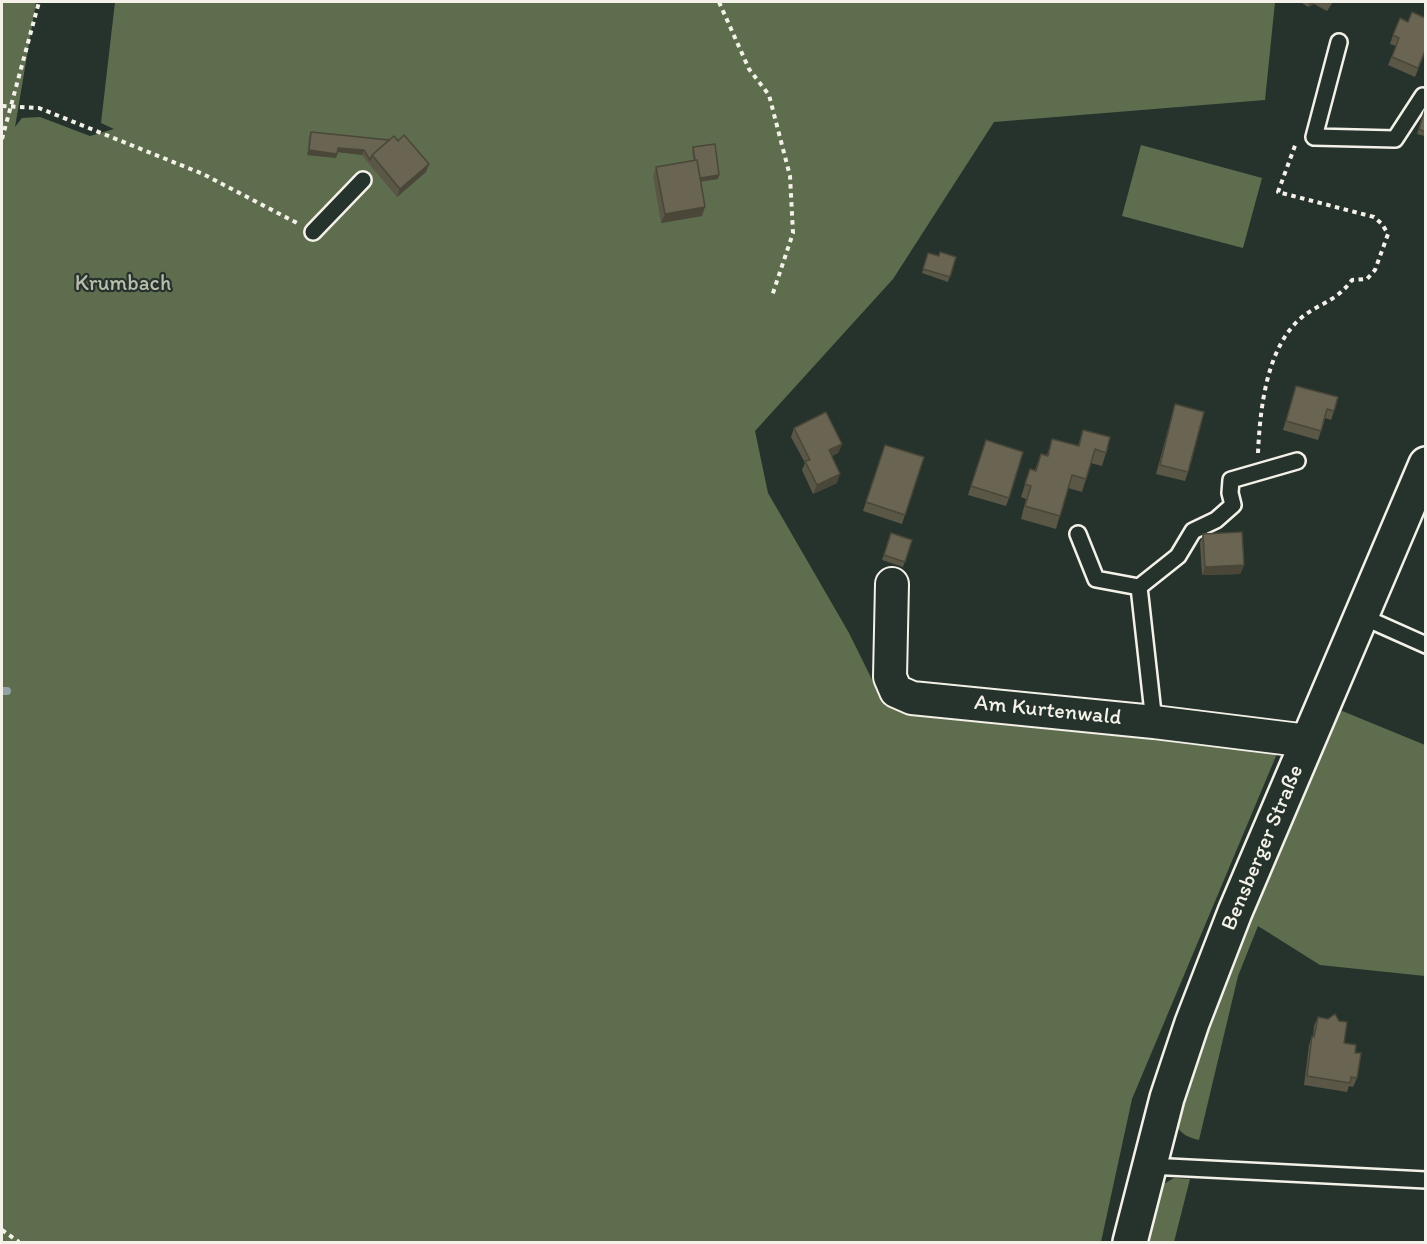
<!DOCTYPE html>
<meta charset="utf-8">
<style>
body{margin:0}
#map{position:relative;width:1427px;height:1244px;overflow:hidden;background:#26332d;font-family:Itim,sans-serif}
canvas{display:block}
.frame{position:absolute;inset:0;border:3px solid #f4f1e8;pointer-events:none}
</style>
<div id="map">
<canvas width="1427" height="1244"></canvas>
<div class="frame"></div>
</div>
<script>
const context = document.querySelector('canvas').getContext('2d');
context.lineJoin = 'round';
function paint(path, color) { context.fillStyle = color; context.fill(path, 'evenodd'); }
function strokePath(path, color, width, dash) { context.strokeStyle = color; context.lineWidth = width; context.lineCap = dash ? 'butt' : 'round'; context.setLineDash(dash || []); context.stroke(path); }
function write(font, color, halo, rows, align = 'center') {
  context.font = font + ' Itim,sans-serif'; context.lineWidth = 4.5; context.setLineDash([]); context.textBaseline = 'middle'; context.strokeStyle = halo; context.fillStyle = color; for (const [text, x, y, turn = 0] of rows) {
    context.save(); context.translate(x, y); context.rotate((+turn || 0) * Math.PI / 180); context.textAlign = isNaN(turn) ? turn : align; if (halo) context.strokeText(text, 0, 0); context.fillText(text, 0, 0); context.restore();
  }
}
const green = new Path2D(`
 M2 2H36L15 127 22 118 40 117 90 136 114 129 101 123 115 2H1275L1265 100 994 122 893 279 755 431 768 493 849 633 885 706 1186 719 1284 737 1132 1099 1101 1242H2Z
 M1141 145 1262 178 1243 248 1122 216Z
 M1335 708 1425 745V976L1320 965 1258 926 1238 976 1199 1140C1188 1137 1181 1135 1176 1124L1209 1015Z
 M1174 1178 1190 1179 1174 1242H1143L1155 1189Z`);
const stream = new Path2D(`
 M2 691H7`);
const path = new Path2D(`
 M719 2 749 69 769 95 790 176 793 233 772 296
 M2 106 39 108 203 174 297 223
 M2 139 39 2
 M1258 453C1260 410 1266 348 1301 318 1319 303 1336 302 1352 280L1367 279 1375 270 1388 234 1382 224 1374 217 1278 192 1296 143
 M2 1230 19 1242`);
const service = new Path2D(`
 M1339 42 1314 137 1395 139 1423 96 1426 97
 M313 232 363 180
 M1078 534 1096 579 1139 587
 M1361 616 1426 645
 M1154 722 1139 587 1178 556 1193 531 1216 520 1233 505 1230 493 1231 480 1297 461
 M1149 1166 1426 1180`);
const minor = new Path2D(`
 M892 584 890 677 896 691 912 698 1154 722 1308 741`);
const secondary = new Path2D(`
 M1130 1242 1167 1098 1192 1023 1235 912 1426 464`);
const wall = new Path2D(`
 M1301 2H1333L1327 11 1314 4 1308 7 1302 3Z
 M1408 22 1425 52 1415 77 1388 65 1396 46 1390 44 1393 35Z
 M1425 109V136L1417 134Z
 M311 132 398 141 429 164 426 172 397 197 369 164 362 155 338 152 336 158 307 155 309 136Z
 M693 147 719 175 718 179 701 182 702 216 661 223 653 176 656 167 693 160 692 151Z
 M928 253 939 256 956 257 948 282 922 273Z
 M1296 386 1334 411 1331 420 1325 418 1318 440 1283 430Z
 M1175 404 1188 472 1185 481 1156 474Z
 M794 428 842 444 838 453 832 456 837 483 813 494 802 470 805 463 791 437Z
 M1083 430 1106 453 1102 466 1091 463 1082 492 1068 488 1056 529 1021 519 1026 499 1021 497 1030 469 1035 470 1041 454 1047 455 1052 439 1078 446Z
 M986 440 1009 498 1006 506 968 495Z
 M885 445 924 457 902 524 863 511Z
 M891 533 912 540 903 567 882 560Z
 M1203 534 1244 565 1240 574 1202 575 1200 543Z
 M1318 1017 1355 1053 1357 1078 1353 1087 1349 1086 1347 1092 1304 1085 1309 1045 1312 1036H1313L1314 1026Z`);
const shadedWall = new Path2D(`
 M1310 2H1315L1314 4 1308 7Z
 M338 148 364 150 362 155 337 152Z
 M309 150 337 154 336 158 307 155Z
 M429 164 426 172 397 197 400 189Z
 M719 175 718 179 696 182 698 178Z
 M705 207 702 216 661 223 665 214Z
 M842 444 838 453 826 459 829 450Z
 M840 474 837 483 813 494 817 485Z
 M1244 565 1240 574 1202 575 1205 567Z`);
const building = new Path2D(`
 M1412 12 1425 18V51L1418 68 1392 57 1399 38 1393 35 1400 18 1408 22Z
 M1425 109V132L1419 129Z
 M311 132 389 140 372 155 370 160 364 150 338 148 337 154 309 150Z
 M404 135 429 164 400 189 372 155 394 136 398 141Z
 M715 144 719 175 700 178 697 160H695L693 147Z
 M697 160 705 207 665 214 656 167Z
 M940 252 956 257 950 277 923 269 928 253 939 256Z
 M1296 386 1338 397 1334 411 1327 409 1321 431 1286 421Z
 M1175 404 1204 412 1188 472 1160 465Z
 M826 412 842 444 829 450 840 474 817 485 805 461 810 460 794 428Z
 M1083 430 1110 437 1106 453 1095 449 1086 479 1072 475 1060 516 1025 506 1031 486 1025 484 1030 469 1036 471 1041 454 1048 456 1052 439 1079 446Z
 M986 440 1023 452 1009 498 971 486Z
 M885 445 924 457 905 515 866 502Z
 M1242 532 1244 565 1205 567 1203 534Z
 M891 533 912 540 905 562 884 555Z
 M1335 1014 1339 1021 1347 1022 1344 1043 1356 1045 1355 1053H1361L1357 1078 1351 1077 1350 1083 1307 1076 1312 1036 1314 1037 1318 1017 1328 1019Z`);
const parkNames = [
 ["Krumbach",123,284]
];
const streetNames = [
 ["Am Kurtenwald",1048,711,6],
 ["Bensberger Straße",1263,848,-67]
];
paint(green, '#5f6d4f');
strokePath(stream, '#92a1a4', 8);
strokePath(service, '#f4f1e8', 20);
strokePath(minor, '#f4f1e8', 36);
strokePath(secondary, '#f4f1e8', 38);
strokePath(path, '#f4f1e8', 4, [4.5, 4.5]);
strokePath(service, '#26332d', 15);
strokePath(minor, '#26332d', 32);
strokePath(secondary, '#26332d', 33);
paint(wall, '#5b5747');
paint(shadedWall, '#4a4739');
paint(building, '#6a6552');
strokePath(building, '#4a4739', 1.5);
write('22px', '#b8bcab', '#26332d', parkNames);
write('22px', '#f4f1e8', '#26332d', streetNames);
</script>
